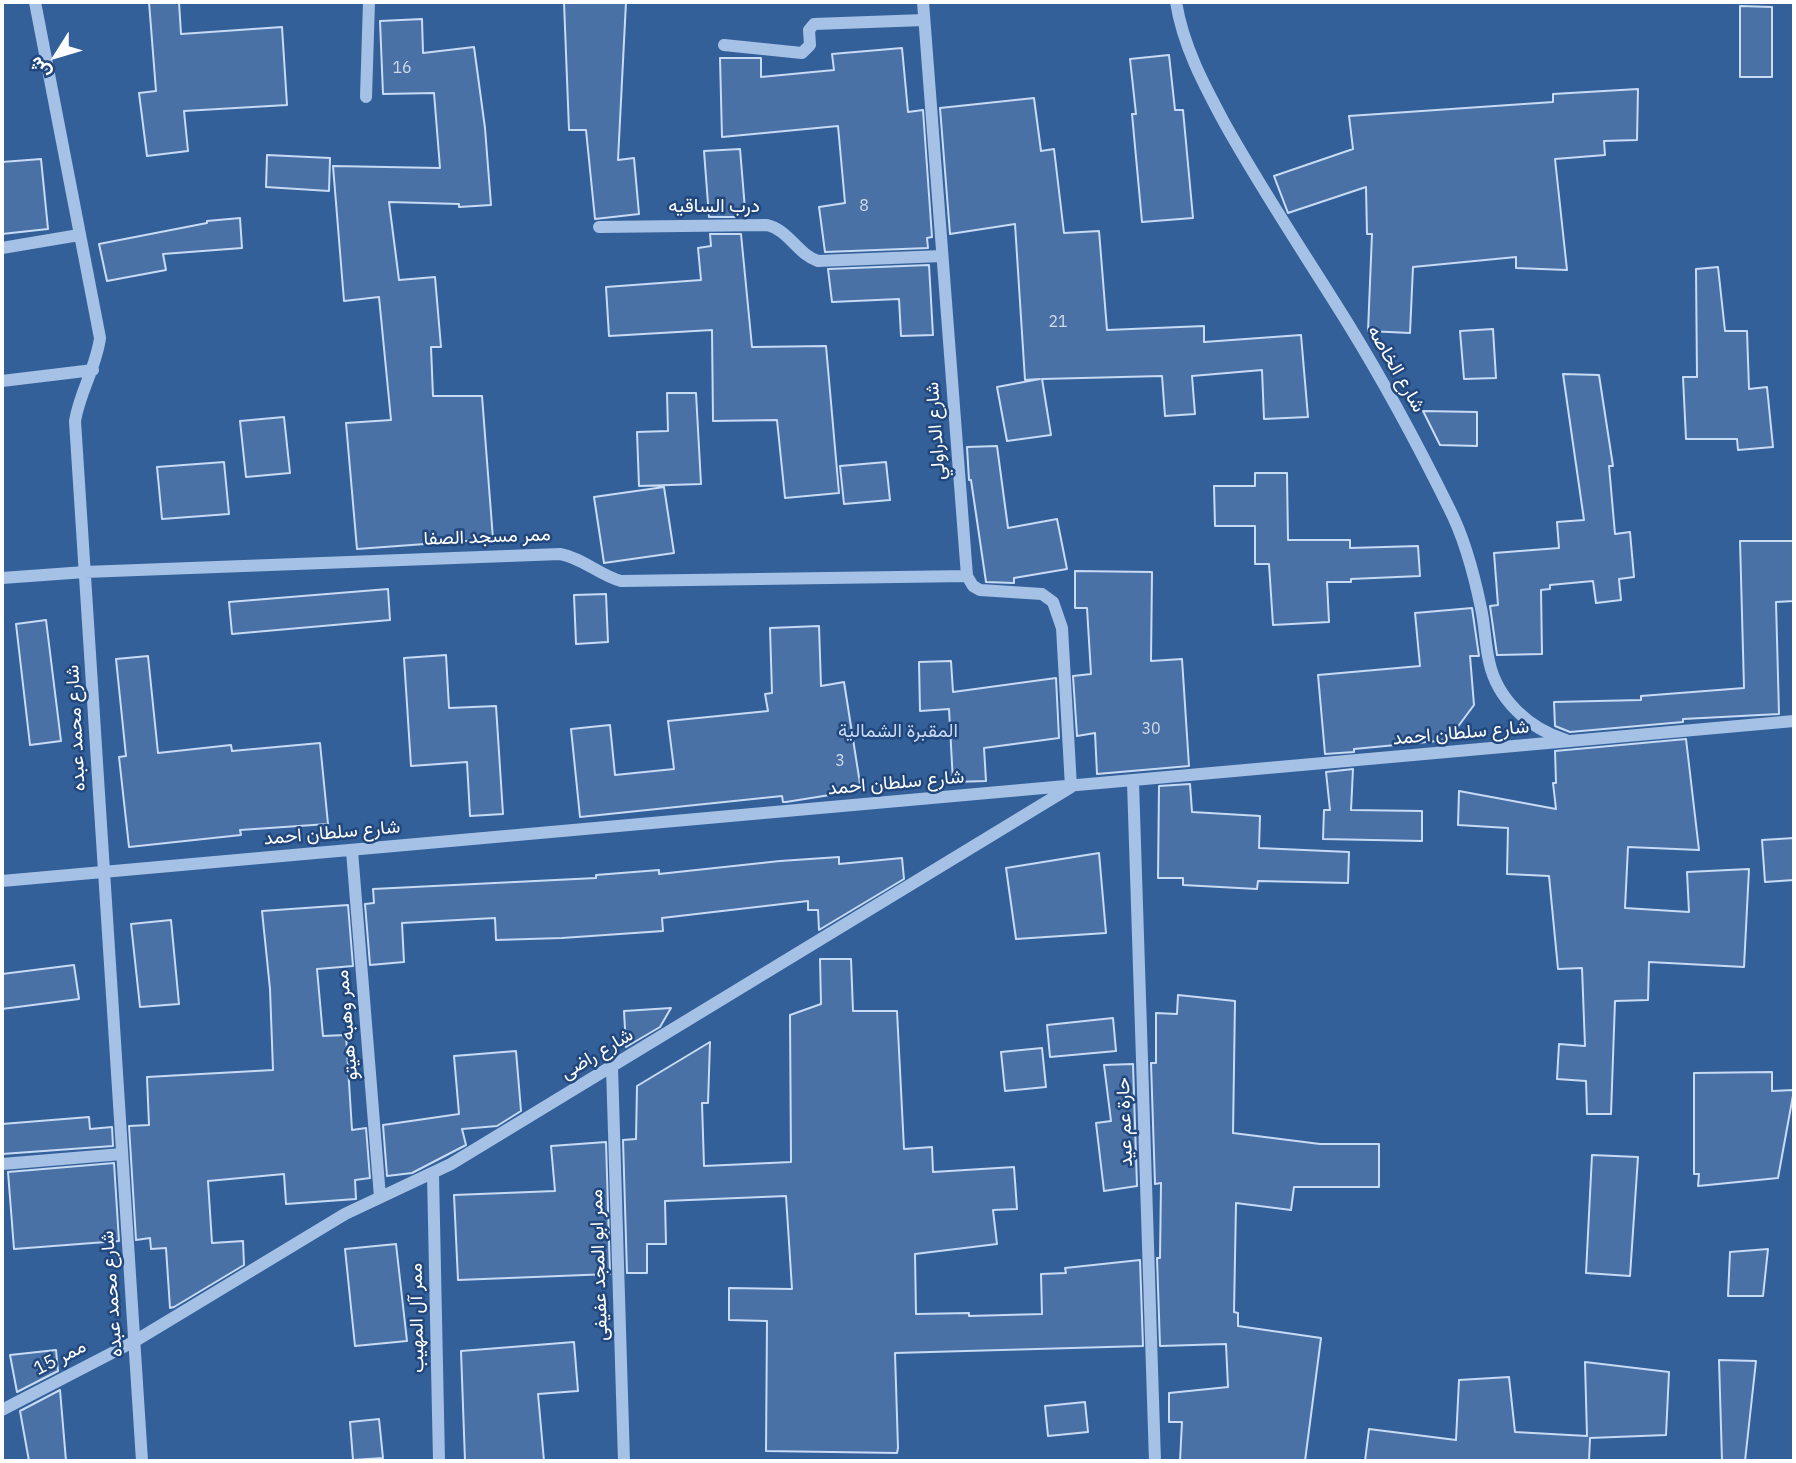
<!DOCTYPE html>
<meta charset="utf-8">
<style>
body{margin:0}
#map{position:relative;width:1796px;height:1463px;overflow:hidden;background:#21477c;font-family:"IBM Plex Sans",Vazirmatn,sans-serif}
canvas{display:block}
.frame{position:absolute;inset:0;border:4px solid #fff;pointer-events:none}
.north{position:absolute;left:21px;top:21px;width:70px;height:70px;-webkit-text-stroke:5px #21477c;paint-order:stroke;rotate:233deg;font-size:19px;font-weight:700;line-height:28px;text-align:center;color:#fff}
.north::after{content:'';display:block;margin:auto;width:24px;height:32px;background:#fff;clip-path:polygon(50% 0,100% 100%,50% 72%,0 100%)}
</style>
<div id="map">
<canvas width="1796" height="1463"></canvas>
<div class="frame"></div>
<div class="north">ش</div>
</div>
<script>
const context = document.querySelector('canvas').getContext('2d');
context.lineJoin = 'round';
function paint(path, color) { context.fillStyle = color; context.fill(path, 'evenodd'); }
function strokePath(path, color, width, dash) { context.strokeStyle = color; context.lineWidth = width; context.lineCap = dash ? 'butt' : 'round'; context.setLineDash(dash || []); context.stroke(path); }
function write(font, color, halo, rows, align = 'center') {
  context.font = font + ' "IBM Plex Sans",Vazirmatn,sans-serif'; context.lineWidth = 5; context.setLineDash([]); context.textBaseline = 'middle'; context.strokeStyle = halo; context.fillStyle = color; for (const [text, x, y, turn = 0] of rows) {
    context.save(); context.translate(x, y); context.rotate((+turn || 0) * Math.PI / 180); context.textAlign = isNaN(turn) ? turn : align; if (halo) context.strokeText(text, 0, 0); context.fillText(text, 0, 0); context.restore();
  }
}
const green = new Path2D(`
 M2 2H1794V1461H2Z`);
const building = new Path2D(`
 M149 2H179L181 34 282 27 287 105 184 111 188 151 147 156 139 93 156 91Z
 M564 2H626L618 160 634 158 639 214 595 219 586 130H569Z
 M1740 6 1772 7V77H1740Z
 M422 19 423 53 474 47 485 128 491 205 459 207V204L389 202 399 280 435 277 441 347H431L433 396H482L493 539 357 549 346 423 391 420 379 297 344 301 333 166 440 168 434 93 383 94 380 21Z
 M902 48 908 112 923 110 932 237 927 238 928 248 825 252 819 207 845 203 838 126 722 137 720 58H761V77L834 70 832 54Z
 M1169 55 1175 110H1183L1193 218 1142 222 1132 114H1136L1130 59Z
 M1638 89 1637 140 1604 141 1605 155 1555 159 1567 270 1516 268V257L1413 267 1410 333 1368 331 1372 234H1367L1366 187 1288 213 1274 176 1353 149 1349 116 1553 102V94Z
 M1034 98 1041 151 1054 149 1064 233 1099 231 1107 330 1204 326V342L1301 335 1308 417 1264 419 1262 370 1192 376 1195 414 1165 416 1162 376 1042 379 1051 435 1007 441 997 387 1040 379 1025 380 1015 224 950 234 940 108Z
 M740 149 745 209H738L739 217H709L704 151Z
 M267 155 330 158 329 191 266 187Z
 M41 159 48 229 2 234V162Z
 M240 218 242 248 163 254 166 270 107 281 99 244 207 223V221Z
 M710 234H741L752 347 826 346 839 493 785 498 777 420 713 421 712 330 609 336 606 287 701 280 698 248 711 246Z
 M929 265 933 335 901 336 899 299 832 302 828 269Z
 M1718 267 1725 331H1747L1749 389 1767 387 1773 447 1738 450 1737 439H1686L1683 377H1697L1696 269Z
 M1493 329 1496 378 1464 379 1460 331Z
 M1563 374 1599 375 1613 466H1609L1615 534 1630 532 1634 577 1619 579 1621 600 1596 603 1593 581 1550 585V589L1541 590 1542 654 1497 655 1490 606 1498 605 1494 553 1559 548 1557 522 1584 520Z
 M667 393H696L701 484 639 486 637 432 668 431Z
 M1423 411 1477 412V446L1440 445Z
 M284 417 290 473 246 477 240 421Z
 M997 446 1008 528 1057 519 1067 569 1014 578V583L986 582 971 480H969L967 447Z
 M224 462 229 514 162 519 157 467Z
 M886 462 890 500 844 504 840 466Z
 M1255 473H1287L1288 540H1350V548L1418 546 1420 576 1351 579V582H1327L1329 622 1273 625 1269 564H1255V526H1215L1214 486H1255Z
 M664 487 674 553 604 563 594 497Z
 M1740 541H1794V601L1776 602 1779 714 1683 719V722L1570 732 1555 726 1554 702 1641 700V696L1744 688Z
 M1075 571 1152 572 1151 661 1182 659 1189 766 1097 774 1095 733 1077 736 1073 676 1091 674 1087 608H1075Z
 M388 589 390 620 232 634 229 602Z
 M606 594 608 642 576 644 574 595Z
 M1472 608 1479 656H1470L1474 705 1448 740 1354 749V752L1325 754 1318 675 1420 666 1415 613Z
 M46 620 61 741 30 745 16 624Z
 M819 626 821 686 844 682 861 790 786 802H783L782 796 580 817 571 729 610 725 615 775 674 769 668 721 768 711 765 694 772 693 770 628Z
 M446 655 449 708 496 706 503 814 470 816 467 762 411 766 404 658Z
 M148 656 158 753 231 745 232 751 320 743 328 824 240 830 241 835 129 847 119 757 126 756 116 659Z
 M951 661 953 692 1056 678 1059 738 984 748 986 781 953 782 949 709 920 711 919 662Z
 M1686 739 1699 850 1628 847 1625 908 1689 912 1687 872 1749 869 1744 967 1649 962 1648 1000 1615 1001 1611 1114H1587L1586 1081 1557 1079 1559 1044 1585 1046 1582 968 1558 969 1549 876 1507 874 1508 828 1458 825 1459 791 1556 809 1553 783H1556L1555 751Z
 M1353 769 1351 810 1422 811V841L1323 839 1324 810H1330L1326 772Z
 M1190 784 1192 812 1260 816 1259 848 1349 852 1348 883 1258 881 1257 889 1183 885V878H1158L1159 786Z
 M1794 838V880L1765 882 1762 840Z
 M1099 853 1106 933 1016 939 1006 868Z
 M839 857V864L902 858 904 879 819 930 818 910H808V901L662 918 663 931 562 938 496 940 495 918 402 923 404 962 370 965 365 904 374 903 373 889 596 878V875L659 870V874L780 861Z
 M348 905 353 966 317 969 323 1036 346 1035 352 1130 366 1128 370 1178 355 1180 356 1199 286 1204 284 1174 208 1181 212 1243 243 1241 244 1265 174 1307 170 1308 166 1248 151 1249 150 1238 136 1240 129 1126 149 1125 147 1077 273 1070 270 989 262 911Z
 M171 920 179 1004 140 1007 131 924Z
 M820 959H851L853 1011H897L904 1149 932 1147 933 1172 1014 1167 1017 1209 993 1210 997 1244 915 1254 916 1314 969 1313V1316L1042 1314 1041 1274 1066 1273 1065 1268 1140 1260 1143 1346 895 1353 898 1448 897 1453 766 1451 767 1321 729 1320V1288L792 1289 786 1196 665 1201 666 1244H647V1273H627L623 1140 636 1139 637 1086 710 1042 708 1103H702L704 1166 791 1162 790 1015 821 1004Z
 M74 965 79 999 2 1009V974Z
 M1178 995 1235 1001 1233 1133 1320 1144H1379V1187H1294L1291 1210 1236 1203 1234 1312 1238 1313V1326L1321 1338 1305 1461H1180L1182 1422H1169V1393L1228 1387 1226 1344 1160 1346 1157 1258H1160L1161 1183 1155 1184 1151 1063H1156V1013L1177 1014Z
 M671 1008 660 1027 626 1047 624 1011Z
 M1113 1018 1116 1051 1050 1057 1047 1025Z
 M1042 1048 1046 1087 1005 1091 1001 1052Z
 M516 1051 521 1111 497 1126 462 1129 466 1145 412 1173 387 1176 383 1125 459 1114 454 1056Z
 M1133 1064 1137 1186 1104 1191 1096 1123 1111 1121 1104 1065Z
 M1772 1072V1091L1794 1090 1778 1178 1698 1186 1699 1174H1694V1073Z
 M89 1117 90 1129 112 1127 113 1146 2 1154V1124Z
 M606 1142 610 1274 458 1280 454 1195 555 1191 551 1146Z
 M1592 1155 1638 1157 1630 1276 1586 1273Z
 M114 1163 119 1241 14 1249 8 1172Z
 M396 1244 407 1341 355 1346 345 1249Z
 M1768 1249 1763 1296H1728L1730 1252Z
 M574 1342 578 1391 538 1394 544 1461H465L461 1351Z
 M56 1350 58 1371 17 1392 10 1355Z
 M1719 1360 1756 1361 1745 1461H1722Z
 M1585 1362 1669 1372 1666 1435 1590 1438 1589 1461H1365L1369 1429 1456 1440 1459 1380 1509 1377 1515 1432 1587 1436Z
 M60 1390 66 1461H29L20 1411Z
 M1085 1402 1088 1432 1048 1436 1045 1406Z
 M379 1419 383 1458 353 1460 350 1422Z`);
const minor = new Path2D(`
 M35 2 100 338C96 368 80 391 75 421L142 1461
 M1176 2C1183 46 1204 85 1225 124 1263 192 1306 256 1347 322 1384 382 1418 445 1449 508 1465 539 1474 574 1481 608 1485 626 1485 644 1489 661 1497 700 1530 729 1566 740
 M724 45 802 53 810 45 809 30 814 24 924 20
 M366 97 369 2
 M599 227 767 225C789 230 797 254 818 261L942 256
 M2 248 79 235
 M2 381 93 370
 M2 578 85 572 560 554C583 558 599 575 621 581L967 576
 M1133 782 1155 1461
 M352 851 380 1197
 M2 881 1794 721
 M612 1067 624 1461
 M2 1164 122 1154
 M433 1174 439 1461
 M2 1410 135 1341 345 1214 451 1164 1071 787 1062 628 1053 602 1042 594 980 590 973 586 967 576 923 2`);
const numberNames = [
 ["16",402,68],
 ["8",864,206],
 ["21",1058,322],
 ["30",1151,729],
 ["3",840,761]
];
const streetNames = [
 ["درب الساقيه",714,207],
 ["شارع الخاصه",1396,369,60],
 ["شارع الدراولي",936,431,-94],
 ["ممر مسجد الصفا",487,537,-2],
 ["شارع محمد عبده",76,728,-93],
 ["شارع سلطان احمد",1461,733,-5],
 ["شارع سلطان احمد",896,783,-5],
 ["شارع سلطان احمد",332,833,-5],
 ["ممر وهبه هيتو",347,1025,-95],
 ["شارع راضى",597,1054,-31],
 ["حارة عم عيد",1125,1122,-92],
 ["ممر ابو المجد عفيفى",599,1265,-92],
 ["شارع محمد عبده",112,1294,-94],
 ["ممر آل المهيب",417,1318,-91],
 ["ممر 15",60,1358,-27]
];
const parkNames = [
 ["المقبرة الشمالية",898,732]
];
paint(green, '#34609a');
paint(building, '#4a71a6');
strokePath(building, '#c8dbf5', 2);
strokePath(minor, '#a5c1e6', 12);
write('16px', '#d2dce9', null, numberNames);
write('19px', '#fff', '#21477c', streetNames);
write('19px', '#c8dbf5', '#21477c', parkNames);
</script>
